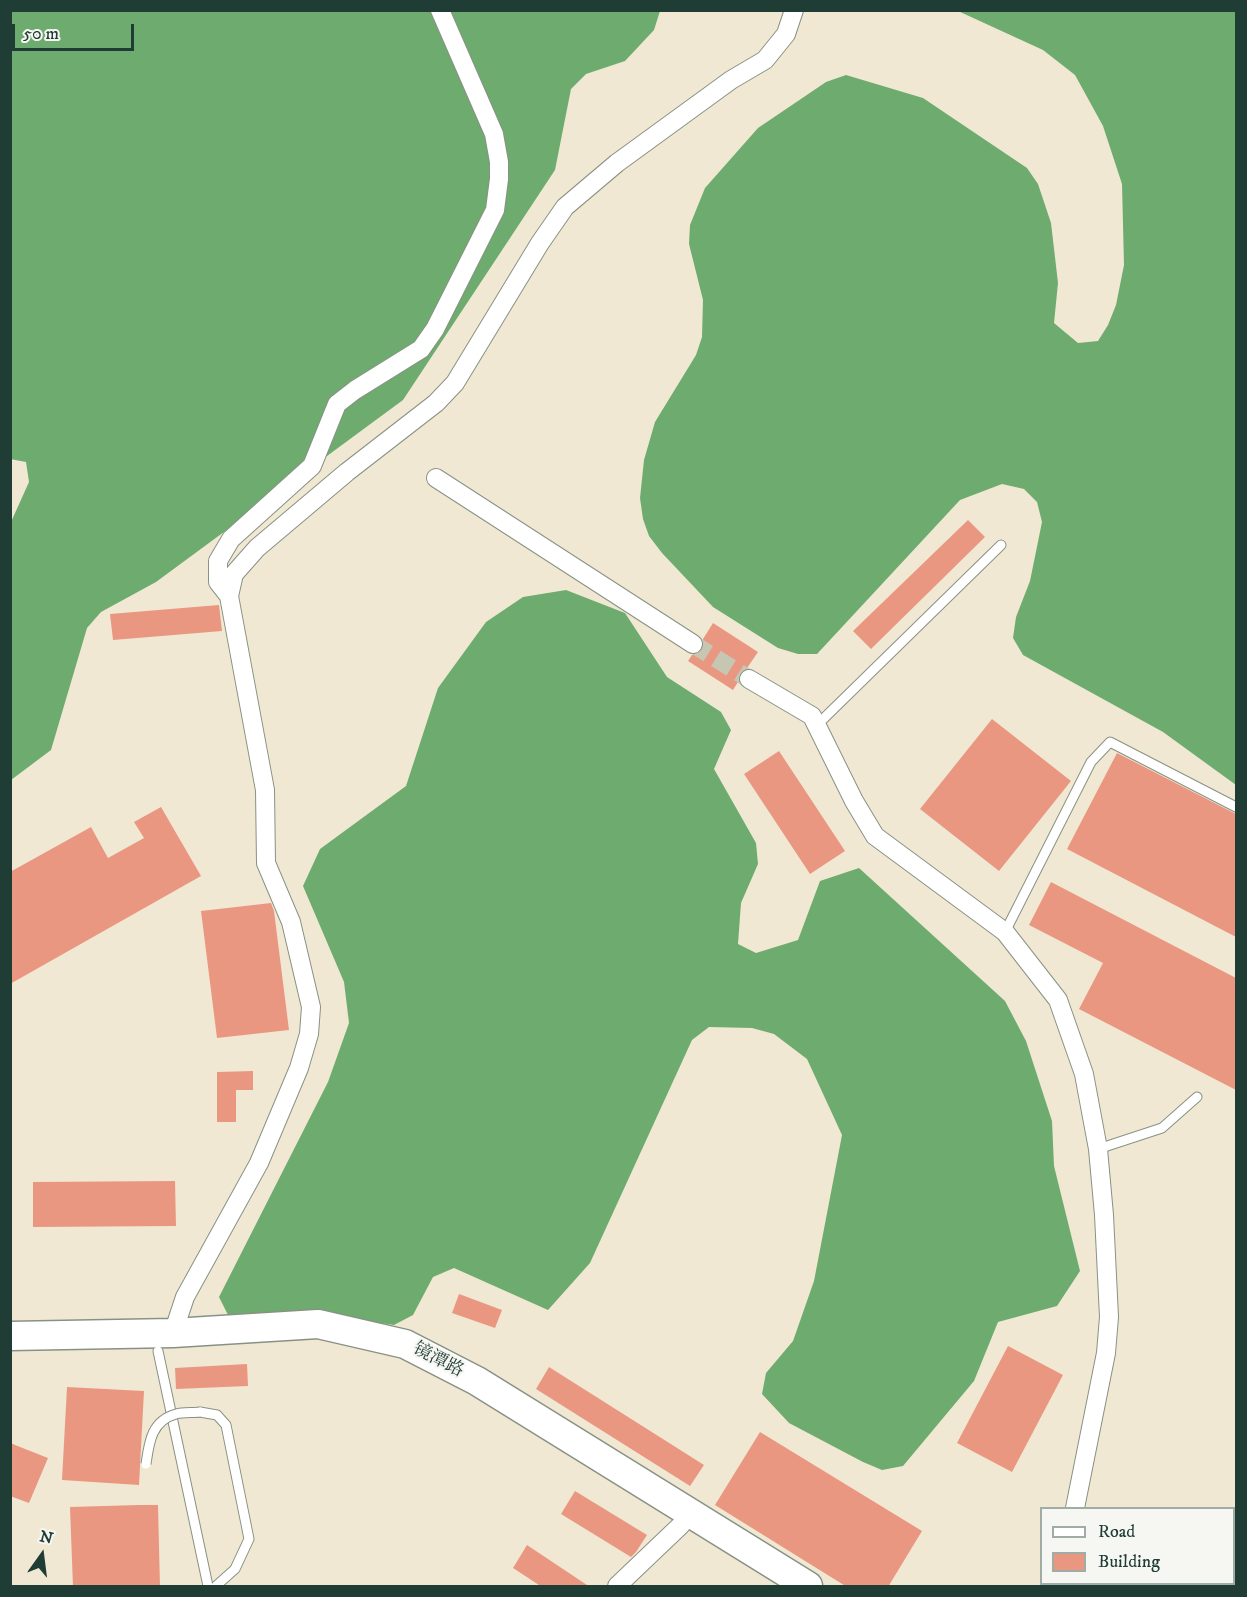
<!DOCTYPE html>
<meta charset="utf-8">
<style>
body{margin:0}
#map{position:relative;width:1247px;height:1597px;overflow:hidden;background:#f1e8d3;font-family:"IM FELL DW Pica",serif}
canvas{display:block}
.frame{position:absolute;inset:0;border:12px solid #1f3d34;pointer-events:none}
.legend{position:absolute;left:1040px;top:1507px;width:195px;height:78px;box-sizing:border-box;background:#f6f6f2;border:2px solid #a0aca6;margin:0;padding:8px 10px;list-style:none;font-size:18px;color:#1f3d34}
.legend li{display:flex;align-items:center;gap:12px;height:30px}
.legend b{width:30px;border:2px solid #a0aca6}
.north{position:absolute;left:12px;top:1525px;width:60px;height:60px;-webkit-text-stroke:4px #f6f6f2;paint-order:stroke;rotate:14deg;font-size:16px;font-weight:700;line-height:24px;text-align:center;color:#1f3d34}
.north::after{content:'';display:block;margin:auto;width:21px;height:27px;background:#1f3d34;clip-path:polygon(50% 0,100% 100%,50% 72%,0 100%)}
.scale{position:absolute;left:12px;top:24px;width:122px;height:27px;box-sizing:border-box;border:3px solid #1f3d34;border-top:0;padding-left:8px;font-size:18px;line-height:21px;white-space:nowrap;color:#1f3d34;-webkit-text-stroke:4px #f6f6f2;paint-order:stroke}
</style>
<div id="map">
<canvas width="1247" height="1597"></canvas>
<div class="frame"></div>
<ul class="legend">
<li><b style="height:8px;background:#fff"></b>Road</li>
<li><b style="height:16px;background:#ea9781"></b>Building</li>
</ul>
<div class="north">N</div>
<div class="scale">50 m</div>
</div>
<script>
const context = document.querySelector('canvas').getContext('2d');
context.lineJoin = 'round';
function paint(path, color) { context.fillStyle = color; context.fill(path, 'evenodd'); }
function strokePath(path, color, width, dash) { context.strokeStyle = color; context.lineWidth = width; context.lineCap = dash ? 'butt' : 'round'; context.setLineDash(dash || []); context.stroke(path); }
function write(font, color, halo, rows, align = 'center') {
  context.font = font + ' "IM FELL DW Pica","Noto Serif SC",serif'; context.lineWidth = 4.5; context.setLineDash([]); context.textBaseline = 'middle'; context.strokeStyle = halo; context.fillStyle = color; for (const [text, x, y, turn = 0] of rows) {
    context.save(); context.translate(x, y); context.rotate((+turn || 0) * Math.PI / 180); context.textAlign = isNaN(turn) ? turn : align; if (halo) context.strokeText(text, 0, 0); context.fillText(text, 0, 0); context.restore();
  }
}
const forest = new Path2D(`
 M11 11H660L654 30 625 61 586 74 571 89 555 170 403 400 156 582 101 612 87 628 51 750 11 780V522L29 482 26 462 10 459Z
 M958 11H1236V785L1163 732 1023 655 1013 638 1016 617 1030 581 1042 522 1037 502 1024 489 1002 484 960 500 817 654H798L778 648 713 607 662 553 649 536 643 519 640 498 644 460 655 422 696 355 702 337 703 300 689 244 690 225 705 188 758 128 826 82 846 75 923 98 1027 168 1038 184 1051 223 1058 283 1054 323 1078 343 1098 341 1108 325 1116 305 1124 265 1122 184 1103 126 1075 75 1043 50Z
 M566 590 625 613 667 677 721 712 731 730 714 769 756 843 758 864 741 903 738 944 756 953 798 940 820 881 859 868 1005 1001 1026 1041 1052 1121 1054 1166 1080 1271 1057 1306 998 1322 974 1381 903 1466 882 1470 863 1462 789 1423 762 1394 766 1373 793 1341 814 1281 842 1135 807 1059 774 1034 752 1028 709 1027 692 1040 590 1263 548 1310 454 1268 433 1277 413 1315 394 1325 333 1316 249 1318 228 1315 219 1297 328 1082 349 1023 344 982 303 886 320 849 406 786 438 688 486 622 523 597Z`);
const building = new Path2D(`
 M968 520 985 537 871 649 853 631Z
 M219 605 222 631 113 640 110 614Z
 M713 623 758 652 747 668 740 673 738 682 733 690 688 661 692 655 698 654 702 651 704 645 703 639Z
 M992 719 1071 781 999 871 920 809Z
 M779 751 845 851 810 874 744 774Z
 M1117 753 1236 814V937L1067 849Z
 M161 807 201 876 10 984V872L91 827 108 858 144 838 134 822Z
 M1051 882 1236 978V1090L1079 1009 1103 963 1029 925Z
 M271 903 274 911 289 1030 217 1038 201 911Z
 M253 1071V1090H236V1122H217V1072Z
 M175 1181 176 1226 33 1227V1182Z
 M459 1294 502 1310 495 1328 452 1313Z
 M1008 1346 1063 1375 1012 1472 957 1443Z
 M247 1364 248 1386 176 1389 175 1368Z
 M549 1367 704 1465 690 1486 536 1389Z
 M67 1387 144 1391 139 1485 62 1480Z
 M760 1432 922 1531 888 1587H847L715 1505Z
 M10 1443 48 1458 29 1503 10 1496Z
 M575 1491 647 1535 636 1552 631 1557 561 1514Z
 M138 1505H158L160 1587H73L70 1507Z
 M527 1545 590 1587H542L513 1568Z`);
const streetTunnel = new Path2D(`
 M693 644 749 679`);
const lane = new Path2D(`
 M817 725 1001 545
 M1005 932 1091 762 1110 742 1236 807
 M1098 1149 1162 1128 1197 1097
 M158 1351 208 1586
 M200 1412 217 1415 226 1425 249 1539 235 1569 216 1586`);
const street = new Path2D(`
 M436 478 693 644
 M229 596 218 582V561L231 539 312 466 337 404 355 390 421 349 435 329 495 210 499 179V162L494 134 440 10
 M749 679 812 716 854 801 875 836 1005 932 1058 1000 1084 1074 1098 1149 1104 1215 1109 1317 1106 1353 1075 1508
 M173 1333 185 1297 259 1163 299 1068 309 1034 311 1007 291 922 266 863 265 790 229 596 234 574 257 548 347 472 436 403 455 383 540 243 565 207 617 163 731 80 765 60 786 34 794 10
 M1071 1584 1072 1586
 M617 1586 681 1525`);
const primary = new Path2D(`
 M10 1336 173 1333 318 1324 405 1344 477 1381 808 1586`);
const laneBridge = new Path2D(`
 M146 1464C149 1443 151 1421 176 1414 183 1412 193 1413 200 1412`);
const streetNames = [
 ["镜潭路",438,1361,27]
];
paint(forest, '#6dac6e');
paint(building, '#ea9781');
strokePath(streetTunnel, '#c7c6b3', 18, [18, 9]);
strokePath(lane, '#889284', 11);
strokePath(street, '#889284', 20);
strokePath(primary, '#889284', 31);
strokePath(lane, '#fff', 9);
strokePath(street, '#fff', 18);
strokePath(primary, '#fff', 28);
strokePath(laneBridge, '#889284', 11, []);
strokePath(laneBridge, '#fff', 9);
write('18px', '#1f3d34', '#f6f6f2', streetNames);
</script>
